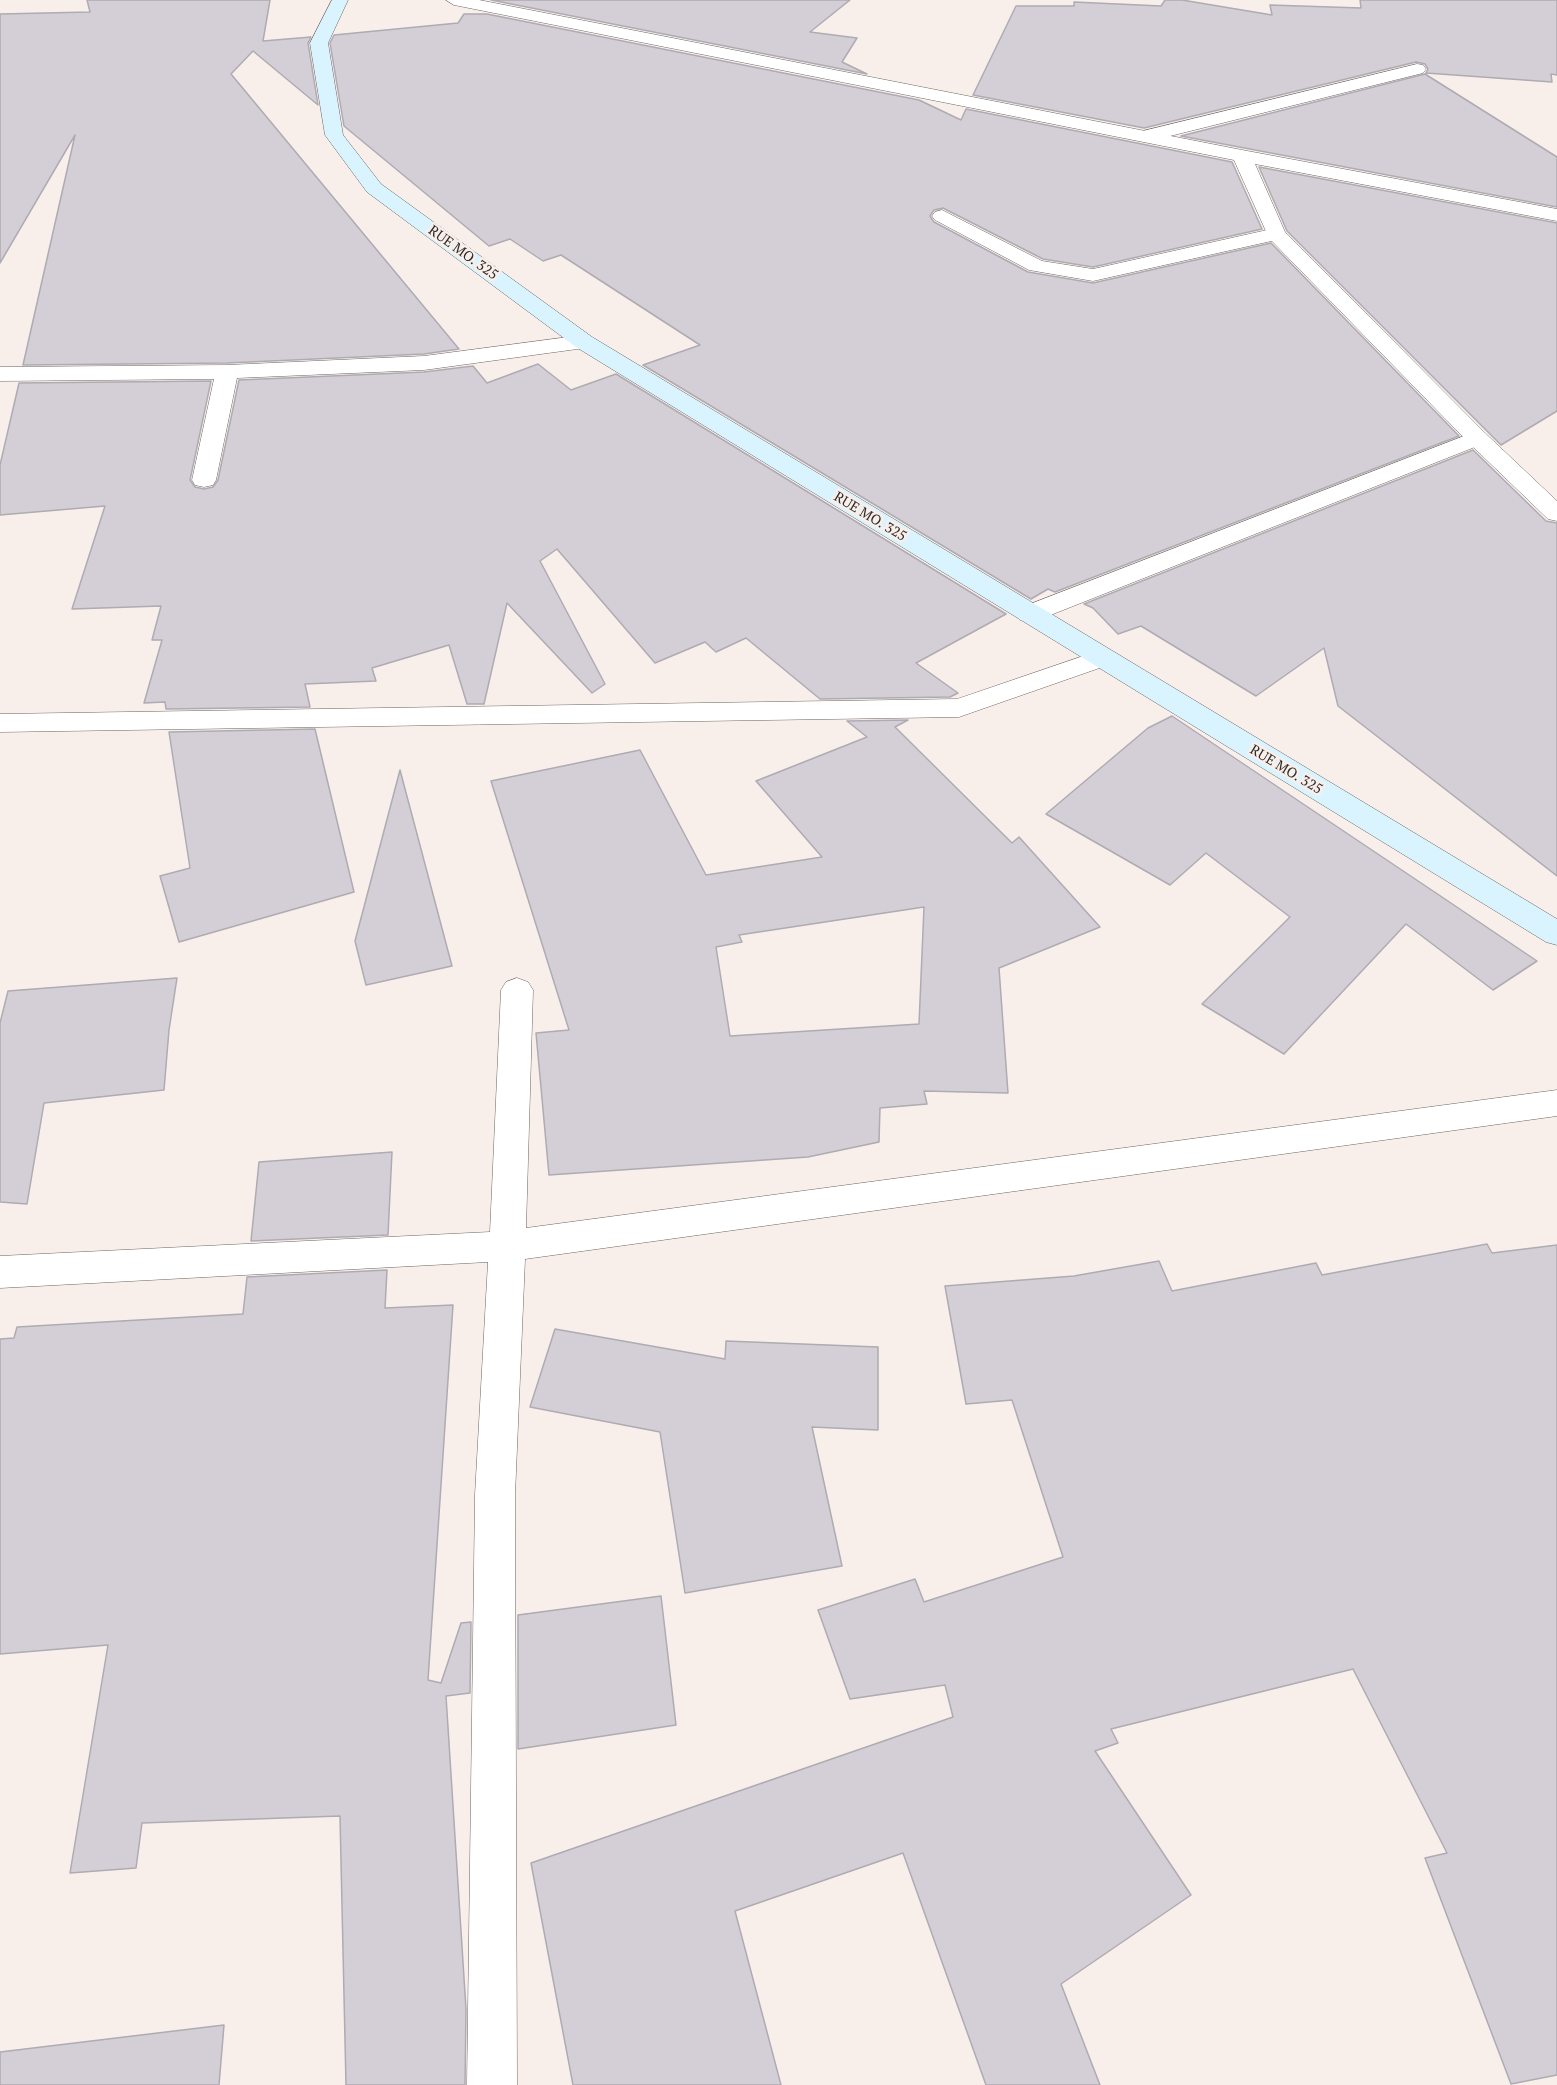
<!DOCTYPE html>
<style>
body{margin:0}
canvas{display:block;background:#f8efeb}
</style>
<canvas width="1557" height="2085"></canvas>
<script>
const context = document.querySelector('canvas').getContext('2d');
context.lineJoin = 'round';
function paint(path, color) { context.fillStyle = color; context.fill(path, 'evenodd'); }
function strokePath(path, color, width, dash) { context.strokeStyle = color; context.lineWidth = width; context.lineCap = dash ? 'butt' : 'round'; context.setLineDash(dash || []); context.stroke(path); }
function write(font, color, halo, rows, align = 'center') {
  context.font = font + ' "PT Serif",serif'; context.lineWidth = 5; context.setLineDash([]); context.textBaseline = 'middle'; context.strokeStyle = halo; context.fillStyle = color; for (const [text, x, y, turn = 0] of rows) {
    context.save(); context.translate(x, y); context.rotate((+turn || 0) * Math.PI / 180); context.textAlign = isNaN(turn) ? turn : align; if (halo) context.strokeText(text, 0, 0); context.fillText(text, 0, 0); context.restore();
  }
}
const building = new Path2D(`
 M87 0H270L263 41 311 37 308 43 318 105 253 51 231 74 459 349 424 354 227 363 23 365 75 135 0 263V14L90 12Z
 M491 0H850L810 32 857 38 842 62 867 74Z
 M1165 0H1182L1272 15 1270 5 1361 8 1360 0H1557V75L1551 74 1552 82 1426 73 1428 69 1425 64 1416 62 1144 128 973 95 1016 6H1074V2L1161 6Z
 M464 14H487L919 100 961 120 966 109 1232 162 1262 229 1093 267 1043 259 943 208 934 210 930 216 934 222 1028 272 1093 283 1271 243 1459 436 1055 592 1048 589 1031 599 643 365 700 345 561 255 543 261 510 239 489 246 344 126 330 43 334 35 458 23Z
 M1425 74 1557 157V207L1181 136Z
 M1259 167 1557 223V411L1501 445 1287 231Z
 M538 364 571 390 616 374 1006 614 916 663 958 693 950 697 820 699 746 638 716 652 705 642 655 663 557 549 540 561 605 684 592 693 507 603 484 704H467L449 645 372 668 376 681 305 684 310 707 166 709 165 702 144 703 162 640H152L161 606 72 609 105 506 0 515V465L19 383 211 381 190 480 195 487 204 489 213 487 218 480 239 380 424 372 473 366 487 383Z
 M1473 450 1546 521 1557 523V876L1338 706 1324 648 1256 696 1141 626 1118 634 1093 608 1084 604Z
 M1172 716 1436 893 1537 961 1493 990 1406 924 1284 1054 1202 1004 1290 917 1206 853 1170 885 1046 814 1148 728Z
 M908 720 895 727 1012 843 1019 837 1100 927 999 968 1008 1093 924 1091 927 1104 880 1108 879 1142 808 1157 549 1175 536 1033 569 1030 491 781 640 750 706 875 822 857 756 781 867 737 847 721ZM924 907 919 1024 730 1036 716 947 742 942 739 935Z
 M315 729 354 892 179 942 160 876 190 868 169 732Z
 M400 770 452 966 366 985 355 941Z
 M177 978 169 1030 164 1090 44 1103 27 1204 0 1202V1023L8 991Z
 M392 1152 388 1235 251 1241 259 1162Z
 M1487 1244 1492 1253 1557 1245V2075L1511 2084 1425 1858 1447 1853 1353 1669 1111 1729 1118 1743 1095 1751 1191 1895 1061 1984 1100 2085H986L903 1853 735 1911 781 2085H573L531 1863 953 1717 945 1685 850 1699 818 1610 915 1579 924 1602 1063 1557 1012 1400 966 1404 945 1286 1074 1276 1159 1261 1172 1291 1316 1263 1322 1275Z
 M387 1270 385 1308 453 1305 428 1680 441 1683 461 1623 471 1622 470 1693 446 1696 466 2009 465 2085H346L340 1816 142 1823 136 1868 70 1873 108 1645 0 1654V1339L14 1338 17 1327 243 1314 247 1277Z
 M555 1329 725 1359 726 1341 878 1347V1430L812 1427 842 1566 685 1593 660 1432 530 1407Z
 M661 1596 676 1725 518 1749V1615Z
 M224 2025 219 2085H0V2052Z`);
const lane = new Path2D(`
 M1417 64 1423 65 1426 69 1423 73 1146 142 1139 140 1137 136 1139 132Z
 M942 210 1042 261 1093 269 1276 228 1283 230 1286 234 1283 238 1276 240 1093 281 1029 270 935 220 932 216 935 212Z
 M1477 431 1485 433 1489 438 1485 443 1038 620 1029 622 1020 620 1016 614 1020 608Z`);
const street = new Path2D(`
 M446 0H479L1242 150 1557 209V221L1255 164 1285 232 1485 433 1557 501V521L1548 519 1469 443 1269 238 1234 160 454 5Z
 M584 335 592 337 595 342 592 347 424 370 237 378 216 480 213 485 204 487 195 485 192 480 214 379 0 381V367L227 365 424 356Z
 M1101 650 1111 652 1115 658 1111 664 959 717 0 732V714L957 699Z
 M517 978 528 982 533 990 526 1228 1557 1090V1116L525 1259 515 1495 517 2085H467L475 1495 488 1262 0 1288V1256L490 1232 501 990 506 982Z`);
const secondary = new Path2D(`
 M332 0H348L328 43 343 135 381 184 592 337 1557 919V945L1546 942 576 347 367 192 325 135 310 43Z`);
const farStreetnames = [
 ["RUE MO. 325",463,253,36],
 ["RUE MO. 325",870,517,31],
 ["RUE MO. 325",1286,770,31]
];
paint(building, '#d4cfd7');
strokePath(building, '#afabb2', 1.5);
strokePath(lane, '#6d6662', 1);
strokePath(street, '#6d6662', 1);
strokePath(secondary, '#6d6662', 1);
paint(lane, '#fff');
paint(street, '#fff');
paint(secondary, '#d9f4fe');
write('14px', '#2e2a29', '#f8efeb', farStreetnames);
</script>
